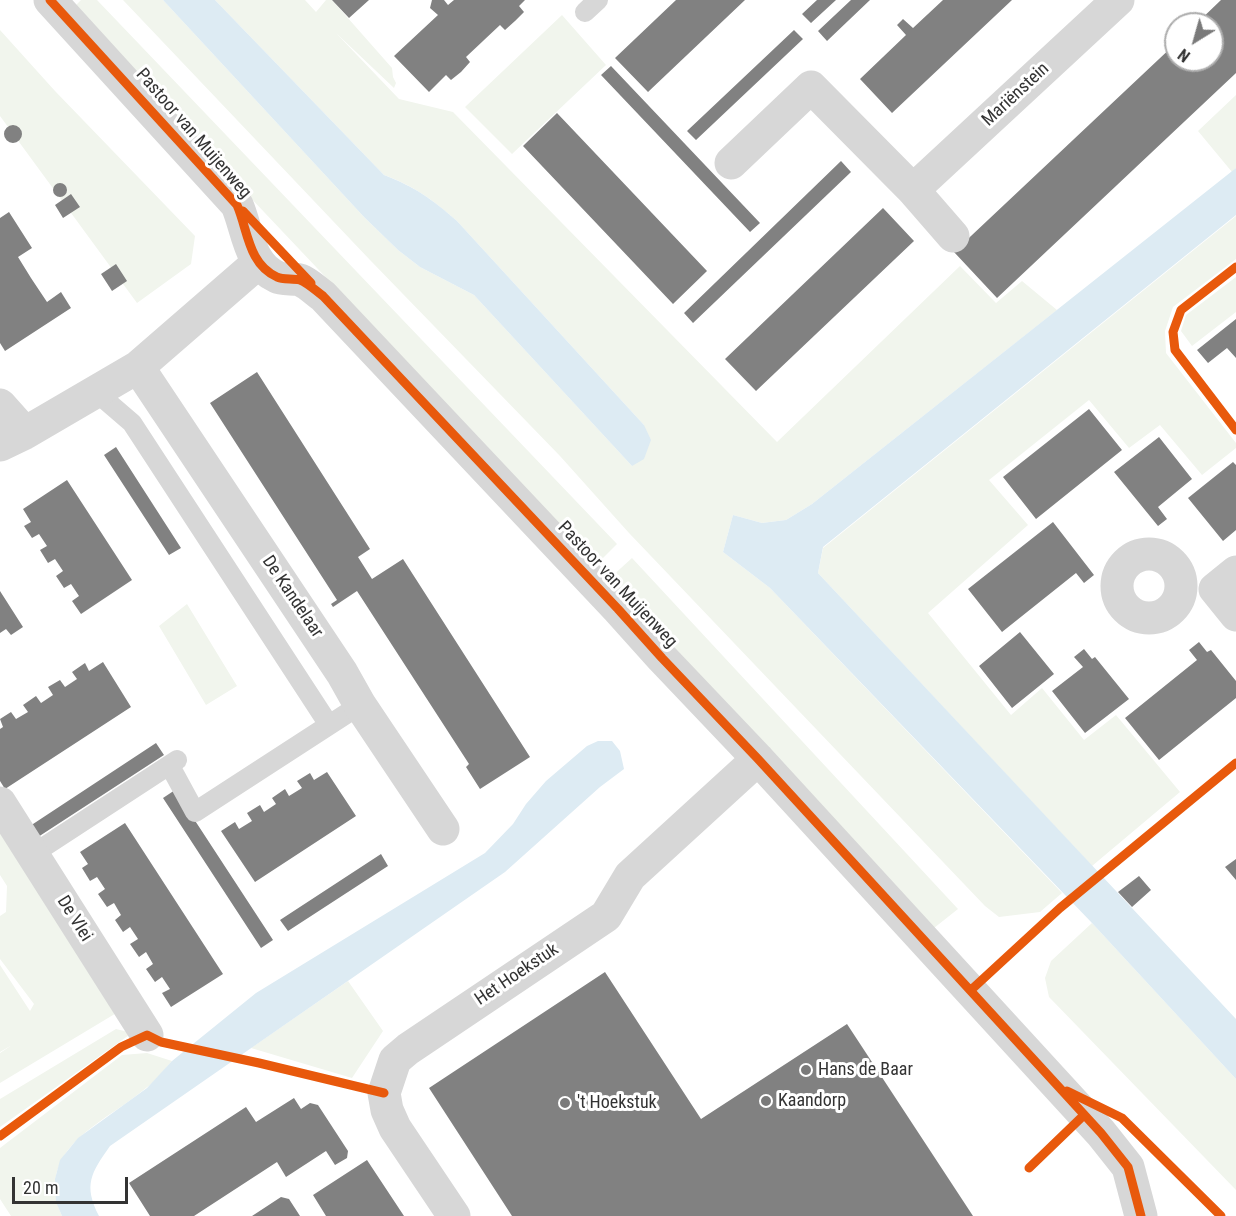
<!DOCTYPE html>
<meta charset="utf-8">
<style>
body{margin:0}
#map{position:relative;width:1236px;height:1216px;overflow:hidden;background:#fff;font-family:"Roboto Condensed",sans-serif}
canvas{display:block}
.north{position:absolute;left:1164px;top:12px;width:60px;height:60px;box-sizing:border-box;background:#fff;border:2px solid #adadad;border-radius:50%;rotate:217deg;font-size:16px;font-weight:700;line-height:24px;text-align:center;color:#333}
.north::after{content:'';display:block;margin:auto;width:21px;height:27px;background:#7a7a7a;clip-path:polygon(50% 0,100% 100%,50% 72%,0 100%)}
.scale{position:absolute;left:12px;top:1177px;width:116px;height:27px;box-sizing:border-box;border:3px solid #333;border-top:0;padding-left:8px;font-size:18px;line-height:21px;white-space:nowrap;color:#333;-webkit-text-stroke:4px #fff;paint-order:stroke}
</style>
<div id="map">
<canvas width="1236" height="1216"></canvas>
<div class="north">N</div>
<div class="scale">20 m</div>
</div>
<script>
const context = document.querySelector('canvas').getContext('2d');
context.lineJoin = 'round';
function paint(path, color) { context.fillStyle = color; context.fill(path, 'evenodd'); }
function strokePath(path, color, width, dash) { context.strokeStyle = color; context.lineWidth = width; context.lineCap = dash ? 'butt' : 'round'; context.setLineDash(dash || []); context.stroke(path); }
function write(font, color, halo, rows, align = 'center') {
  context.font = font + ' "Roboto Condensed",sans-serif'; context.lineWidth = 6; context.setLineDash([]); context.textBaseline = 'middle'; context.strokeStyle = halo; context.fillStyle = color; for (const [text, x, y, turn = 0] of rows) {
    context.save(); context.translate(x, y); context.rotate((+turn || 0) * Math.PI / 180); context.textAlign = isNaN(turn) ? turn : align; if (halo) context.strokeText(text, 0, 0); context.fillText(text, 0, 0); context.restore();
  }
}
const green = new Path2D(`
 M81 0H97L617 544 597 564 72 9Z
 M123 0H163L364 217 398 250 420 267 474 295 632 466 644 425 457 221C433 200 414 186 384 175L215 0H305L316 12 326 0H332L392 68 393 77 396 83 394 88 336 33 399 99 453 112 777 442 960 266 996 303 1022 281 1057 310 812 504 786 520 762 523 733 515 723 552 770 588 1062 893 1040 912 999 917 985 906 629 533 560 456 370 260Z
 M562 15 606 65 512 154 465 107Z
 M0 30 55 91 195 236 191 264 137 303 0 116Z
 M1236 95V168L1232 172 1198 131Z
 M1236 216V259L1173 307 1165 331 1166 353 1236 443V448L1202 475 1160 425 1129 448 1089 400 989 480 1028 525 928 613 1011 715 1042 688 1084 740 1116 715 1180 792 1092 866 818 573 823 548Z
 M1236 277V312L1192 346 1181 331 1186 315Z
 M632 558 958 909 934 928 610 578Z
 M187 604 237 686 206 705 159 626Z
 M0 813 123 1009 0 1083V1053L12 1045 0 1052V965L30 1011 34 1004 0 959V916L6 912 7 886 0 875Z
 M1092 923 1236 1079V1190L1049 997 1045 978 1051 961Z
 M348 981 383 1031 352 1078 251 1048Z
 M116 1029 132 1033 0 1127V1099Z
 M147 1053 172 1061C164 1070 156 1081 146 1088 104 1124 33 1147 62 1216H11L0 1199V1148L122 1055Z`);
const water = new Path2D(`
 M163 0H215L384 175C415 187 432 199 457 221L644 425 651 440 644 459 632 466 474 295 420 267 398 250 364 217Z
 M1236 168V215L823 547 818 573 1236 1019V1079L1092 923 770 588 723 552 733 515 762 523 786 520 812 504Z
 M598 741H612L620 751 624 769 600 787 505 872 110 1146C91 1173 83 1185 99 1216H62L56 1202 55 1179 60 1160 78 1138 147 1088 172 1061 256 993 485 853 513 824 526 804 546 781 587 746Z`);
const building = new Path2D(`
 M332 0H369L349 18Z
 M432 0H444L448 5 454 0H525L519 6 524 12 515 21 505 30 500 25 466 57 470 62 461 72 451 80 446 75 429 92 394 56 438 15 430 8Z
 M676 0H745L648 92 615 58Z
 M817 0H836L811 23 802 14Z
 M851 0H870L827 41 818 31Z
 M943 0H1012L892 113 860 79 906 35 897 25 903 19 913 28Z
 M1221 0H1236V73L997 298 954 252 1176 43V60H1212V24H1196Z
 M794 30 803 39 696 140 687 131Z
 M611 66 760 223 750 232 601 75Z
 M557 113 707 271 673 304 523 146Z
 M4 134a9 9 0 1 1 18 0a9 9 0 1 1-18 0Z
 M841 161 851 172 693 323 684 313Z
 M53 190a7 7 0 1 1 14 0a7 7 0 1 1-14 0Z
 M71 194 80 207 63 218 55 205Z
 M883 208 914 241 756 391 725 359Z
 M9 212 32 248 18 257 31 278 47 302 61 292 71 308 5 351 0 343V218Z
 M116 264 127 281 112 291 101 274Z
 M1236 319V358L1227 348 1208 363 1197 350Z
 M257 372 370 549 358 557 372 579 403 559 530 757 480 789 466 767 469 764 357 591 333 607 331 604 337 600 210 403Z
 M1089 409 1122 450 1036 519 1003 477Z
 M1159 437 1192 479 1158 507 1167 519 1158 526 1114 472Z
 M116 447 181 548 169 555 104 455Z
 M1233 462 1236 465V530L1223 541 1188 498Z
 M67 480 132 580 81 614 72 601 79 596 71 584 64 588 56 576 63 571 55 559 48 563 40 550 47 546 39 534 32 538 24 526 31 522 23 509Z
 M1053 522 1094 575 1084 583 1076 573 1002 632 968 589Z
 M0 591 23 627 11 635 6 629 0 633Z
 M1020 632 1054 674 1012 708 979 666Z
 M1199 642 1207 652 1211 650 1236 681V698L1159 760 1125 718 1197 660 1189 650Z
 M1084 649 1092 659 1095 657 1129 699 1085 733 1052 691 1083 667 1074 657Z
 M103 662 131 707 5 789 0 781V729L3 727 0 719 11 712 16 719 28 712 23 705 36 696 41 703 53 695 48 687 60 680 65 687 77 679 72 672 85 663 89 671Z
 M156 743 164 755 38 837 30 826Z
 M327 772 356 816 255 882 221 831 235 822 239 829 252 821 247 813 260 805 264 812 276 804 272 798 285 789 289 796 302 788 297 781 310 773 314 780Z
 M175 790 273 940 261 948 163 798Z
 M125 823 223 974 171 1007 162 993 170 989 162 977 155 982 146 969 153 964 146 952 139 957 130 944 138 939 130 927 123 932 115 920 121 915 114 903 107 907 98 894 105 889 97 877 90 881 82 868 88 864 80 852Z
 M381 854 388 866 288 931 280 920Z
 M1236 859V880L1225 867Z
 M1139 876 1151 890 1132 907 1118 892Z
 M605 972 701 1119 847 1024 973 1216H512L429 1088Z
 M294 1098 301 1109 310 1103 318 1105 348 1151 347 1158 335 1165 326 1151 286 1177 277 1162 194 1216H150L129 1183 246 1107 256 1122Z
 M367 1160 404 1216H326L313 1195Z
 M281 1197 289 1199 300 1216H252Z`);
const lane = new Path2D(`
 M585 12 598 0
 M96 392 132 423 329 725
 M170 766 195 812 360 705
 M33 854 177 760`);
const street = new Path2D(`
 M50 0 237 205C248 230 248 264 277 277 283 280 293 278 300 280 308 283 316 291 323 296L618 609 662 658 758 759 1101 1133 1128 1167 1141 1216
 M731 163 811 87 913 190 953 236
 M913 190 1118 0
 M138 367 342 673 360 705 443 829
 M0 405 25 433
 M0 445 25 433 138 367 259 262
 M1117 586a32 32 0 1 1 64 0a32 32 0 1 1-64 0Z
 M1236 572 1215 589 1236 615
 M0 803 147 1035
 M454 1216 395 1128 387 1110 384 1093 395 1060 408 1049 606 916 630 876 758 759`);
const cycleway = new Path2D(`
 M50 0 237 205C248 230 248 264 277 277 283 280 293 278 300 280 308 283 316 291 323 296L618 609 662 658 758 759 1101 1133 1128 1167 1141 1216
 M243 211 311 283
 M1236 267 1181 310 1173 332 1175 350 1236 430
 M971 990 1060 908 1236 763
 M1067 1091 1122 1118 1221 1216
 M0 1136 121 1047 147 1035 161 1042 259 1063 384 1093
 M1029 1168 1084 1115`);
const markers = [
 [806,1070,6,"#7a7a7a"],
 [766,1101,6,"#7a7a7a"],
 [565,1103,6,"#7a7a7a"]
];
const streetNames = [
 ["Mariënstein",1016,95,-43],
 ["Pastoor van Muijenweg",193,134,49],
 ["Pastoor van Muijenweg",617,585,47],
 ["De Kandelaar",292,597,56],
 ["De Vlei",74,919,58],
 ["Het Hoekstuk",517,975,-34]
];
const poiNames = [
 ["Hans de Baar",818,1070],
 ["Kaandorp",778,1101],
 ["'t Hoekstuk",577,1103]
];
paint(green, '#f1f5ed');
paint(water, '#ddebf3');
paint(building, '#818181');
strokePath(lane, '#d7d7d7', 20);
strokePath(street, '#d7d7d7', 33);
strokePath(cycleway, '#e8590c', 9);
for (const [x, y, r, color] of markers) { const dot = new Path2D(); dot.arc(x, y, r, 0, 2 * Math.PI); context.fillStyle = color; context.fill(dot); strokePath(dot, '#fff', 2); }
write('18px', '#333', '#fff', streetNames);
write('18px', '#333', '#fff', poiNames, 'left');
</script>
